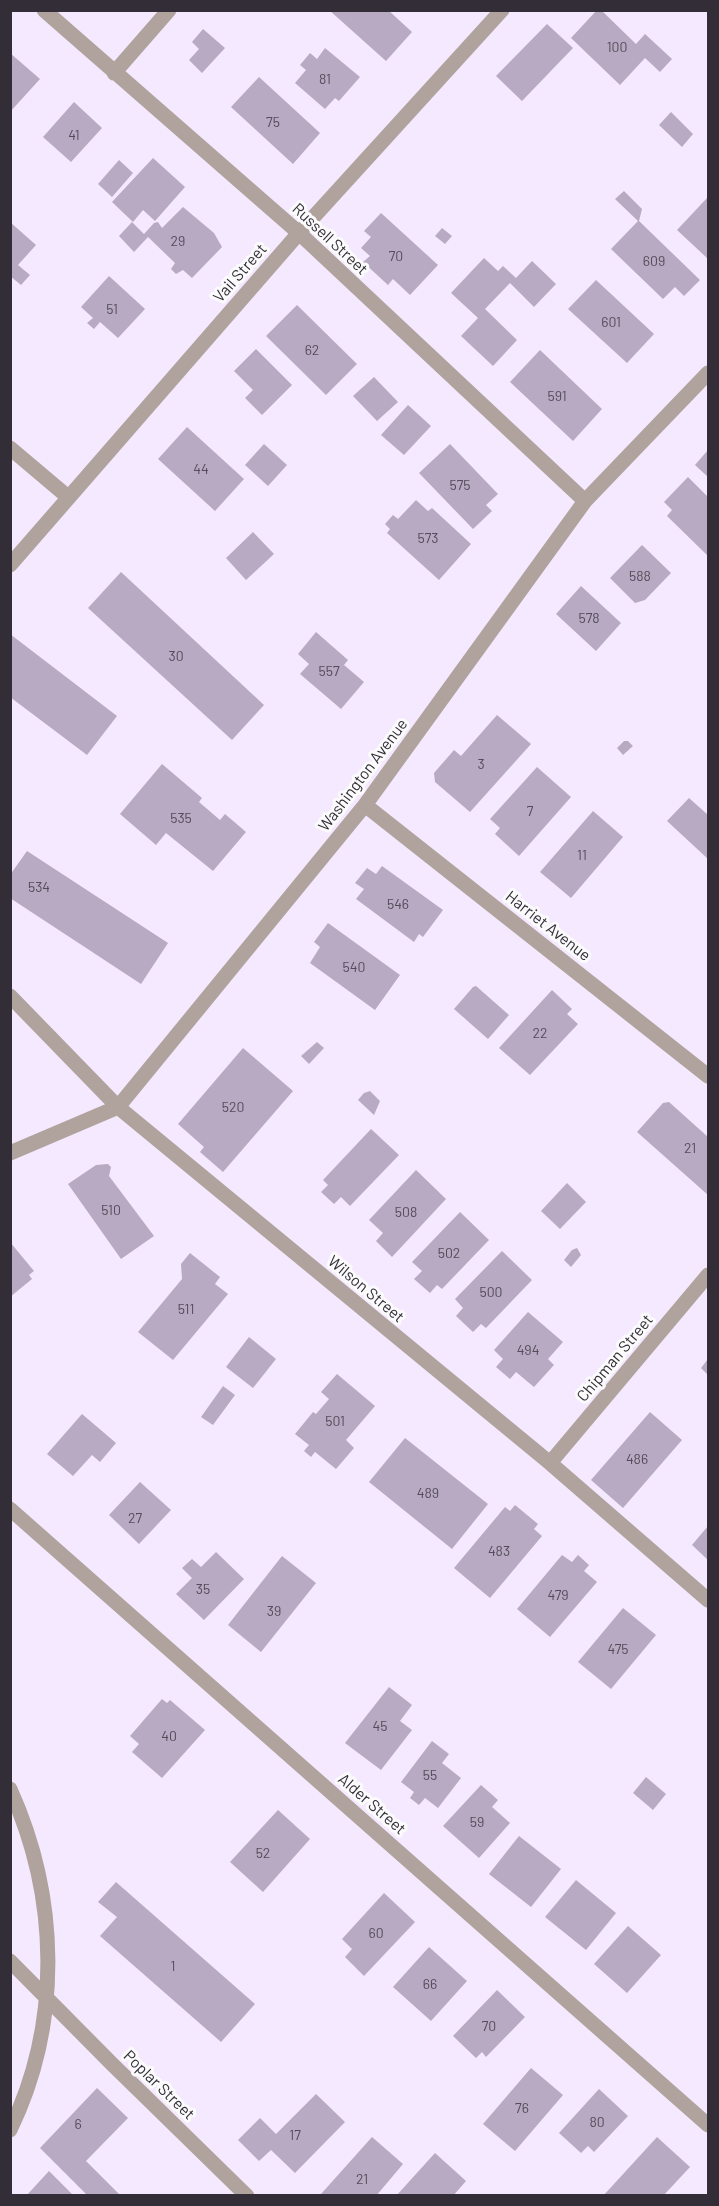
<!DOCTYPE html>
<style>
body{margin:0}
#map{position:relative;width:719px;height:2206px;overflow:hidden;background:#f4e9fe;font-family:Barlow,sans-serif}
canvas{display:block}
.frame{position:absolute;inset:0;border:12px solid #322d37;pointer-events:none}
</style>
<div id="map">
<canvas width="719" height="2206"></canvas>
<div class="frame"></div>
</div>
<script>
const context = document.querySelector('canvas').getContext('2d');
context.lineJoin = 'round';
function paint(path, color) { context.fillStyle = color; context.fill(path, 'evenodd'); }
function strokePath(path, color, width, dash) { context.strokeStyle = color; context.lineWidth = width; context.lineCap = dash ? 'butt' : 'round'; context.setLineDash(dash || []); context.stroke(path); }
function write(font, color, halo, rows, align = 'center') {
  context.font = font + ' Barlow,sans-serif'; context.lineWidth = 6; context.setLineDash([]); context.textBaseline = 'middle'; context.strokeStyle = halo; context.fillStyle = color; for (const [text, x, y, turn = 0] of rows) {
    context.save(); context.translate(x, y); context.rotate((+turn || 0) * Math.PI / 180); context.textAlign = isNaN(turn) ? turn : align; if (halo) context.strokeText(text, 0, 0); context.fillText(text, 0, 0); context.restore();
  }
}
const building = new Path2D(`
 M329 10H388L412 32 386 61Z
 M597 10H601L636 44 645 34 672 59 660 72 645 58 620 85 571 38Z
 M547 24 573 48 522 101 496 76Z
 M203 29 225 48 202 73 189 60 199 49 192 42Z
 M325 48 360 77 339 101 335 98 325 109 295 83 306 70 300 65 310 53 317 59Z
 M10 53 40 79 10 112Z
 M259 77 320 133 293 164 231 107Z
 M74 102 102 128 71 162 43 137Z
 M671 112 693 134 682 147 659 125Z
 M153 158 185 187 155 221 143 210 133 222 112 202Z
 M119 160 133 173 112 197 98 184Z
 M624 191 642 209 639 221 700 280 684 296 675 287 663 299 611 249 638 221 615 199Z
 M708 197V257L707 258 677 230Z
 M183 207 214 233 222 247 192 278 183 270 176 274 171 269 175 263 148 237 134 252 119 236 132 222 144 234 154 223 158 222 162 228Z
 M381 213 438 265 410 295 393 279 388 285 363 262 370 256 361 248 371 237 364 231Z
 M10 222 36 245 18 265 30 275 21 285 10 276Z
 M442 228 452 236 445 244 435 236Z
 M484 258 498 271 503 266 516 278 532 261 556 284 534 307 510 283 485 309 517 340 493 366 461 336 478 318 451 293Z
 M109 276 145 309 118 338 100 322 94 329 87 323 93 318 81 307Z
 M596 280 654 334 627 363 568 309Z
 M297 305 357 364 326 395 266 336Z
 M256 349 292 385 262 415 245 398 253 390 234 371Z
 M540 350 602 409 573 441 510 382Z
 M374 377 398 402 377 421 353 396Z
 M408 405 431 426 404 455 381 435Z
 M187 427 244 479 215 511 158 459Z
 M264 444 287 465 268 486 245 465Z
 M450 444 498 494 486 505 492 511 473 529 419 473Z
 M708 450V477L695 465Z
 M688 477 708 497V556L667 516 672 510 664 502Z
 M416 500 428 511 432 508 471 544 439 580 387 533 390 529 385 524 393 515 398 519Z
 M253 532 274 554 246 580 226 558Z
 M642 545 671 573 645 600 635 603 610 578Z
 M121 572 264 705 232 740 88 608Z
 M581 586 621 623 596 651 556 614Z
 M316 632 348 660 344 665 364 682 341 709 300 674 309 664 298 654Z
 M10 634 117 716 87 755 10 697Z
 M497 715 531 744 470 812 435 782 434 773 454 750 461 756Z
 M624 741H628L633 746 623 755 617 748Z
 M162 764 202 798 199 802 220 820 225 814 246 832 213 871 166 833 156 845 120 814Z
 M537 767 571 797 519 856 495 834 500 828 490 819Z
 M689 798 708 815V859L667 821Z
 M593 811 623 837 571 898 540 872Z
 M27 851 168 943 141 984 10 898V875Z
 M382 866 443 910 423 937 419 934 414 942 356 899 364 889 355 883 367 868 376 874Z
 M328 923 400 975 375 1010 310 963 320 947 314 942Z
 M476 986 509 1015 488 1039 454 1009 473 987Z
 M552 990 572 1009 567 1014 578 1024 530 1075 499 1048Z
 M317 1042 324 1048 309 1064 301 1056Z
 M243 1048 293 1091 223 1172 200 1152 204 1147 178 1124Z
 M370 1091 380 1101 374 1115 358 1100 364 1093Z
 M669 1102 708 1137V1195L637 1132 663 1103Z
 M371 1129 399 1155 350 1206 341 1197 334 1204 321 1192 328 1185 323 1180Z
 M108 1164 111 1167 109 1176 154 1236 121 1259 68 1184 96 1165Z
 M416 1170 446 1199 392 1257 376 1241 383 1233 369 1220Z
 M567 1183 586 1202 560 1229 541 1211Z
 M460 1212 489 1240 442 1289 437 1285 430 1293 414 1279 422 1271 412 1262Z
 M10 1242 34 1271 29 1275 32 1279 10 1297Z
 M577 1248 581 1255 571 1267 564 1260 572 1250Z
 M502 1251 532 1280 486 1328 481 1324 473 1332 456 1316 463 1308 455 1299Z
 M190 1253 220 1277 215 1284 228 1294 173 1360 138 1332 182 1279 181 1264Z
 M528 1312 563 1342 548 1359 554 1365 534 1387 516 1372 510 1379 496 1367 503 1359 494 1350Z
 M249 1337 276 1359 253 1388 226 1367Z
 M708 1359V1375L701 1368Z
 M337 1374 375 1406 346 1440 354 1448 336 1469 315 1452 311 1457 304 1451 309 1445 295 1434 313 1412 316 1414 329 1399 321 1392Z
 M223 1386 235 1395 213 1425 201 1417Z
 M650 1412 682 1440 623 1508 591 1480Z
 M82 1414 116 1443 100 1462 92 1455 73 1476 47 1454Z
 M405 1438 488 1504 452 1549 369 1482Z
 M140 1482 171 1510 139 1544 109 1515Z
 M515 1505 538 1524 534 1529 542 1536 490 1598 454 1568 505 1507 510 1511Z
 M708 1526V1560L692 1545Z
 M216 1552 244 1579 204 1620 176 1594 192 1578 182 1568 192 1559 201 1567Z
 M562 1555 572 1562 578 1555 589 1565 584 1571 597 1582 550 1637 517 1609Z
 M282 1556 316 1583 261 1652 228 1625Z
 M623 1608 656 1635 611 1689 578 1662Z
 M389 1687 412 1705 400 1721 412 1730 381 1770 345 1743Z
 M162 1699 167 1703 170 1700 205 1730 162 1778 132 1752 139 1744 130 1736Z
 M432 1741 449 1754 442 1763 461 1778 438 1808 425 1798 419 1805 410 1798 414 1792 401 1782Z
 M646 1777 666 1794 653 1810 633 1793Z
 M481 1785 498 1800 492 1807 510 1823 479 1858 443 1826Z
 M278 1810 310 1839 263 1892 230 1862Z
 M519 1836 561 1869 531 1907 489 1874Z
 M576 1880 616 1913 586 1950 545 1917Z
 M116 1882 255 2004 221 2042 100 1936 117 1917 98 1902Z
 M384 1893 415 1922 364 1976 345 1957 352 1949 342 1939Z
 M628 1926 661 1955 627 1993 594 1964Z
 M429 1947 467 1981 431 2021 393 1987Z
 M497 1990 525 2017 486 2057 482 2052 476 2058 453 2036Z
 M531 2068 563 2095 515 2151 483 2124Z
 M97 2088 128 2118 86 2161 121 2196H88L40 2148Z
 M599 2089 628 2116 594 2152 588 2146 581 2153 559 2133Z
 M316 2094 345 2122 295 2173 271 2150 259 2161 238 2140 260 2118 276 2134Z
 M372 2137 403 2164 376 2196H323L321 2194Z
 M657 2137 690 2167 663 2196H603Z
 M435 2153 466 2181 453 2196H396Z
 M49 2171 74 2196H26Z`);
const minor = new Path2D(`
 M44 10 299 233 585 501
 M114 73 169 10
 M10 448 68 497
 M10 565 299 233 502 10
 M365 805 708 1076
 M10 996 118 1107 550 1463 708 1600
 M10 1153 118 1107 365 805 585 501 708 373
 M550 1463 708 1275
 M10 1509 708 2125
 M10 1789C59 1897 62 2023 10 2130
 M10 1961 112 2064 247 2196`);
const numberNames = [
 ["100",617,47],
 ["81",325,79],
 ["75",273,122],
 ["41",74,135],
 ["29",178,241],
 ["70",396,256],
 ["609",654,261],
 ["51",112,309],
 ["601",611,322],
 ["62",312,350],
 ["591",557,396],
 ["44",201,469],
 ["575",460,485],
 ["573",428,538],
 ["588",640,576],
 ["578",589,618],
 ["30",176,656],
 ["557",329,671],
 ["3",481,764],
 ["7",530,811],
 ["535",181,818],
 ["11",582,855],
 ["534",39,887],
 ["546",398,904],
 ["540",354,967],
 ["22",540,1033],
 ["520",233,1107],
 ["21",690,1148],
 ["510",111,1210],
 ["508",406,1212],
 ["502",449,1253],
 ["500",491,1292],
 ["511",186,1309],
 ["494",528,1350],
 ["501",335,1421],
 ["486",637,1459],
 ["489",428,1493],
 ["27",135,1518],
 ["483",499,1551],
 ["35",203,1589],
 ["479",558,1595],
 ["39",274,1611],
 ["475",618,1649],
 ["45",380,1726],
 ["40",169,1736],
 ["55",430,1775],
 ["59",477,1822],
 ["52",263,1853],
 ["60",376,1933],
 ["1",173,1966],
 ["66",430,1984],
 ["70",489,2026],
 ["76",522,2108],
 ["80",597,2122],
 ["6",78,2124],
 ["17",295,2135],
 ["21",362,2179]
];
const streetNames = [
 ["Russell Street",330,239,43],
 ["Vail Street",240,273,-49],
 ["Washington Avenue",363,775,-53],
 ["Harriet Avenue",548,926,38],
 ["Wilson Street",366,1289,40],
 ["Chipman Street",615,1358,-50],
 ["Alder Street",372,1804,41],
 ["Poplar Street",159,2085,44]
];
paint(building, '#b7aac2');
strokePath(minor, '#b0a39e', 15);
write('14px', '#534c5a', null, numberNames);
write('16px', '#322d37', '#fbfbfb', streetNames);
</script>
